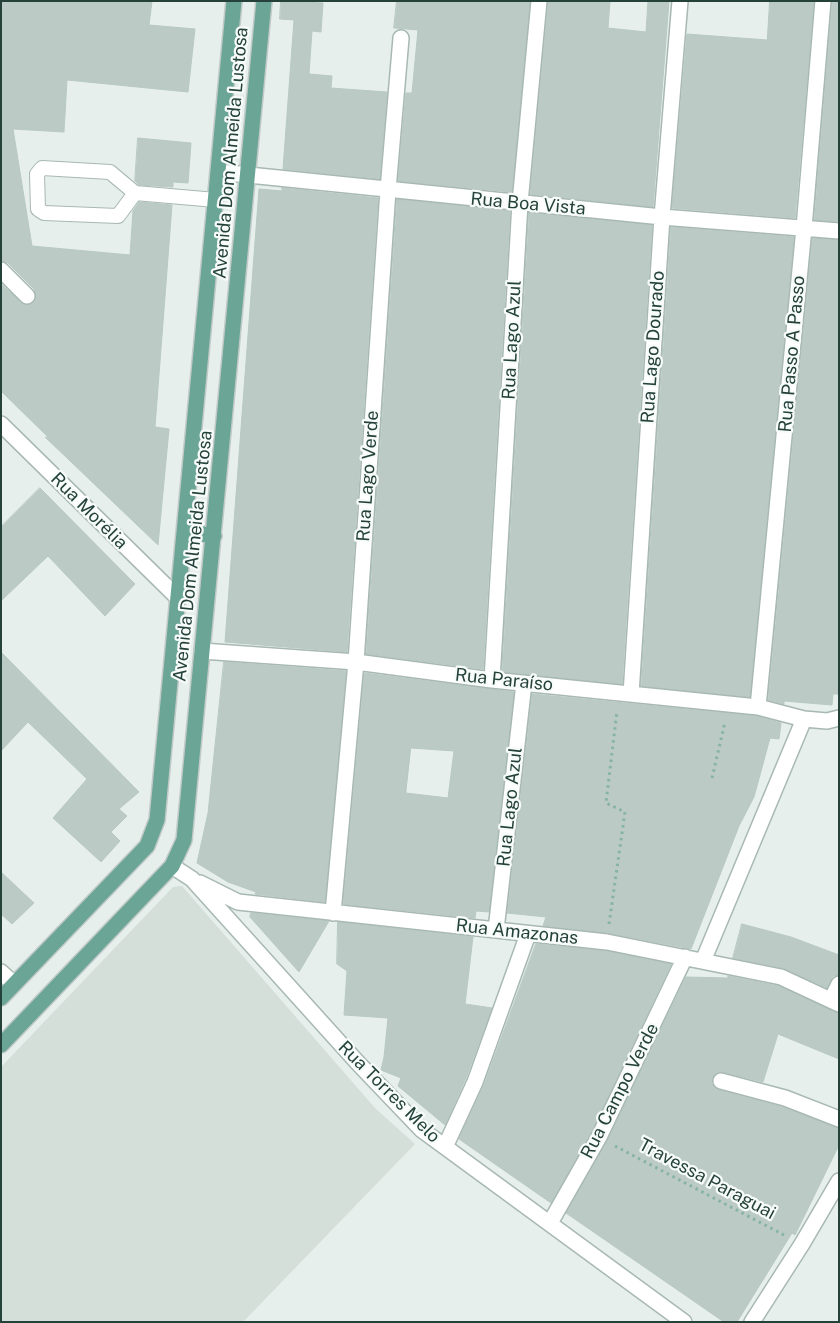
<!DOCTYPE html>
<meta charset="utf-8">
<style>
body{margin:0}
#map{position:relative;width:840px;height:1323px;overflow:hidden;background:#e6efeb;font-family:"Public Sans",sans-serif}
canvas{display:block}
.frame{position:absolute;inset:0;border:2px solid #24423a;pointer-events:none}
</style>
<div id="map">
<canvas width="840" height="1323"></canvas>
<div class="frame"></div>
</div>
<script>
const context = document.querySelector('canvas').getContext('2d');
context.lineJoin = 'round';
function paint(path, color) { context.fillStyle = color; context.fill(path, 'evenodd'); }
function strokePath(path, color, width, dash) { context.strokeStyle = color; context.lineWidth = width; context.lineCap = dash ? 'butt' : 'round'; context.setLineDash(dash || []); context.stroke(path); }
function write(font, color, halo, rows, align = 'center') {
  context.font = font + ' "Public Sans",sans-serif'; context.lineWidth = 4.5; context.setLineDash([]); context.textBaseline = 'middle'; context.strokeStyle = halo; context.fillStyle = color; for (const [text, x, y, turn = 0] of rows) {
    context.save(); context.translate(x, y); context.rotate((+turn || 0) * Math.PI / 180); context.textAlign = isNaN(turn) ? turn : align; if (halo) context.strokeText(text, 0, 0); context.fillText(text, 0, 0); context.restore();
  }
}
const built = new Path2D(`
 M182 886 375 1108 415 1144 243 1322H1V1067L173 887Z`);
const building = new Path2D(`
 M1 1H152L149 25 195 29 188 92 67 80 64 132 13 129 32 246 130 255 133 211 139 202 172 205 155 427 169 429 158 545 45 437 49 438 1 391V284L24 305 33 303 36 298 34 289 8 263 1 261Z
 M281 1 323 3 321 32 312 31 309 74 332 76 331 88 387 92 380 179 283 169 294 20 280 19Z
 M397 1H530L512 192 398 181 406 93H412L418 30 394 28Z
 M548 1H610L608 28 646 32 648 1H669L653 207 530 194Z
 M770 1H814L795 218 672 208 687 34 767 40Z
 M832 1H839V222L814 220Z
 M138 138 191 143 188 183 173 182V187L139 185 135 181Z
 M282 188 378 198 347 652 225 642 259 189 282 191Z
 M397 199 510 211 483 669 366 654Z
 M529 213 652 225 622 684 502 672Z
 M671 227 794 237 750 697 641 686Z
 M812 238 839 240V694H833L832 705 784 701V704L768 700Z
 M40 488 135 584 105 616 48 556 1 601V527Z
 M1 652 139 792 119 809 127 816 111 832 120 841 101 862 53 818 87 779 28 722 1 751Z
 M224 662 346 671 325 902 255 894 256 892 228 882 197 863 208 813Z
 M364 673 514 692 489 912 476 911 475 918 343 904ZM411 748 454 751 448 798 406 793Z
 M532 694 756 716 781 723 779 739 770 738 754 797 739 826 691 949 608 933 543 926 546 917 507 913Z
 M1 872 34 903 12 924 1 914Z
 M251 913 329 921 299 972 250 917Z
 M338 922 473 937 465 1004 492 1008 466 1078 445 1125 398 1086 401 1078 381 1070 384 1057 388 1018 344 1015 347 971 337 964Z
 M742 924 791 937 839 955V975L833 976 827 988 783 968 733 958Z
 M536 944 606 951 671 964 591 1133 551 1203 459 1139 484 1085Z
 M728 976 778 986 839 1013V1059L778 1034 763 1082 723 1072H718L712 1078V1084L719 1090 782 1107 839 1128V1145L795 1235 792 1233 737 1322H724L566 1213 607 1141 686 977 728 978Z`);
const path = new Path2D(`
 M712 778 725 722
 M609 924 625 812 606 803 617 711
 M615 1146 784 1235`);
const service = new Path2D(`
 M42 168 110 172 135 193 118 216 44 213 38 209 37 174Z
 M135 193 216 200`);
const minor = new Path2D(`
 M219 172 662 217 839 231
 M1 270 27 296
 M1 424 177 597
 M202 651 356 662 492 680 758 707 804 719
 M492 680 520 203 539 1
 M631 694 662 217 680 1
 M758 707 804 228 823 1
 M172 866 192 879 357 1062 422 1130 684 1322
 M200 883 238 902 607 942 781 977 839 1004
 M333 913 356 662 388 190 401 38
 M496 930 524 683
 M703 961 804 719 827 721 839 718
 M1 972 14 984
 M831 1000 839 984
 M721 1081 785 1098 839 1119
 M445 1147 475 1082 528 934
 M550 1223 599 1137 685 957
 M752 1322 802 1244 839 1181`);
const primary = new Path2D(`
 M185 531 214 536
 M1 998 147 846 157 820 234 1
 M1 1045 172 866 184 840 264 1`);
const streetNames = [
 ["Avenida Dom Almeida Lustosa",231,153,-85],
 ["Rua Boa Vista",528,204,5],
 ["Rua Lago Azul",512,340,-87],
 ["Rua Lago Dourado",653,347,-86],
 ["Rua Passo A Passo",792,354,-85],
 ["Rua Lago Verde",368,476,-86],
 ["Rua Morélia",89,511,45],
 ["Avenida Dom Almeida Lustosa",193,556,-84],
 ["Rua Paraíso",504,680,6],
 ["Rua Lago Azul",510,807,-84],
 ["Rua Amazonas",517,932,6],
 ["Rua Campo Verde",620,1091,-63],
 ["Rua Torres Melo",389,1092,45],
 ["Travessa Paraguai",707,1179,28]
];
paint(built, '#d4dfda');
paint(building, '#bbcac4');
strokePath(building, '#b8c9c2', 1);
strokePath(service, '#a8b8b2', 16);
strokePath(minor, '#a8b8b2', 18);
strokePath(primary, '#c2cac8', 18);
strokePath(path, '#86b3a5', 3, [2.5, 4]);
strokePath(service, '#fff', 14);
strokePath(minor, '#fff', 15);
strokePath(primary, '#6aa596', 15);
write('18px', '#24423a', '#f7fbf9', streetNames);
</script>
